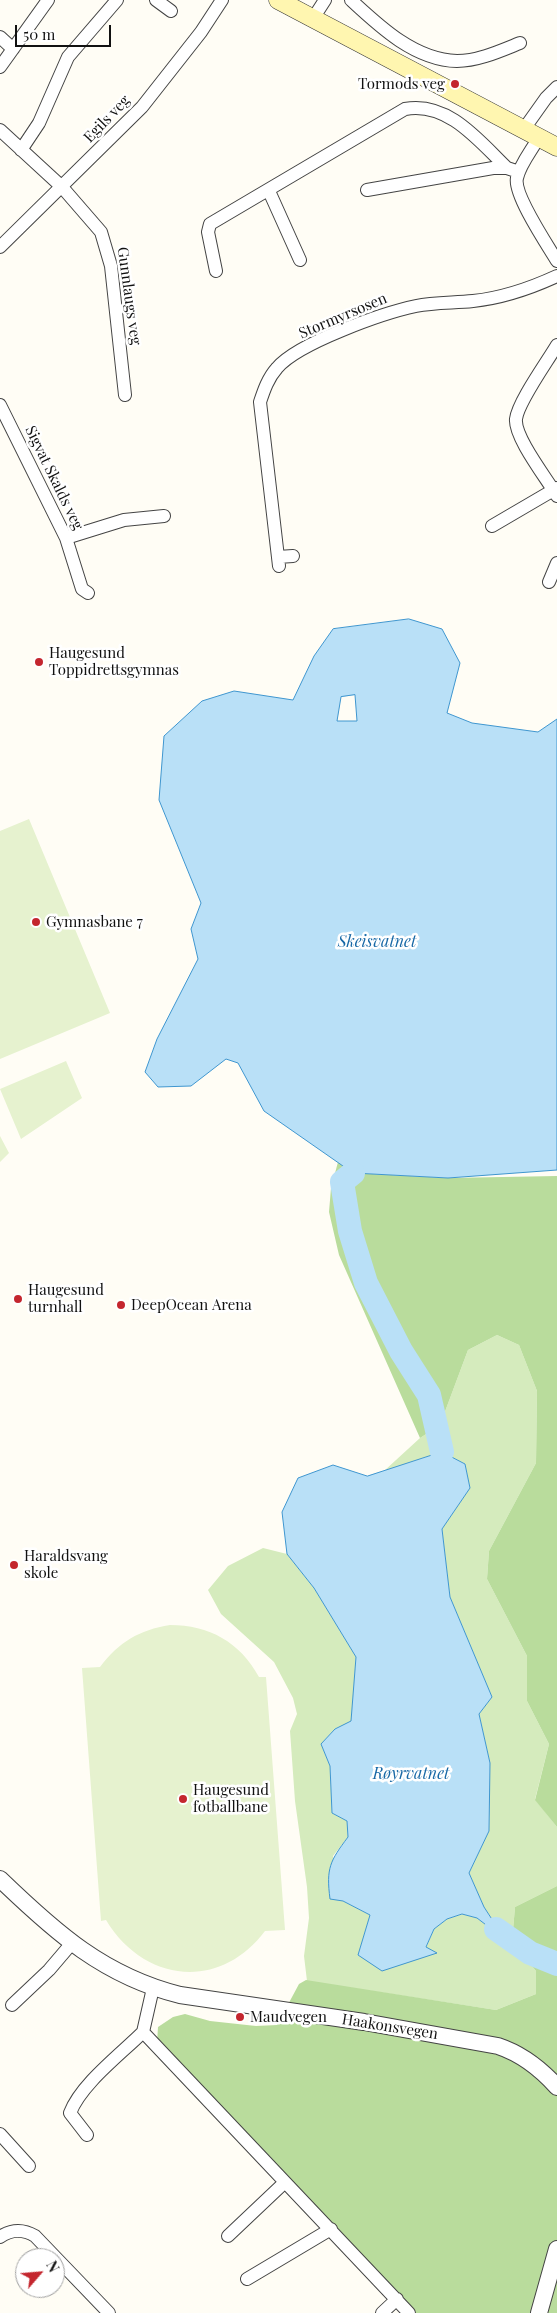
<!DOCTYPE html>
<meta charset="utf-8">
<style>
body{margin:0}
#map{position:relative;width:557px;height:2313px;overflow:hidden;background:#fffdf5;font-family:"Playfair Display",serif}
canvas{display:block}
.north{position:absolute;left:15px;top:2248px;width:50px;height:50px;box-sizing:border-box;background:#fff;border:1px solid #a0a0a0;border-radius:50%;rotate:63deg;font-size:14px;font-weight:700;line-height:20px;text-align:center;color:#111}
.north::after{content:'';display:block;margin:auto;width:18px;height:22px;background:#c4262e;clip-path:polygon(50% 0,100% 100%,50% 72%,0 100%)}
.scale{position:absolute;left:15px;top:25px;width:96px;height:22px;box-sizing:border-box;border:2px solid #111;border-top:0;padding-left:6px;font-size:15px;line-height:18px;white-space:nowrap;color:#111;-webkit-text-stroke:4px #fff;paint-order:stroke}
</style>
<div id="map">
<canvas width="557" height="2313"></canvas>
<div class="north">N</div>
<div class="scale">50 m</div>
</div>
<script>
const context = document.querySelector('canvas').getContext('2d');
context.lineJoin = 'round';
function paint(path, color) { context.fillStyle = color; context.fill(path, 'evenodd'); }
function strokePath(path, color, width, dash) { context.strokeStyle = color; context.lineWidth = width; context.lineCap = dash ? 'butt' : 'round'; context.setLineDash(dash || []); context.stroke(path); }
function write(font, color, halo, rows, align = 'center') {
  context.font = font + ' "Playfair Display",serif'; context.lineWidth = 5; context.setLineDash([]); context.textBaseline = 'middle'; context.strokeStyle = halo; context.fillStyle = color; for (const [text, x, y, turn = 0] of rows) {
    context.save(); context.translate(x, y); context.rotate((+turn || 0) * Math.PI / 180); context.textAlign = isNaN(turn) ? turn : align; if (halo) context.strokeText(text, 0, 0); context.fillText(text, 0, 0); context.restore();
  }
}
const green = new Path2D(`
 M497 1335 519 1345 537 1391 536 1463 489 1551 487 1579 527 1656V1701L549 1744 535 1799 557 1827V1886L515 1907 512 1942 536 1971V1994L496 2010 307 1981 304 1956 309 1918 307 1887 295 1801 290 1731 297 1714 293 1698 274 1662 221 1614 208 1590 228 1566 263 1548 287 1554 314 1588 356 1657 351 1722 335 1729 321 1744 330 1766 332 1813 347 1821 348 1837 333 1856 343 1901 370 1915 358 1956 436 1953 426 1948 434 1929 447 1919 463 1914 477 1918 494 1931 497 1926 484 1907 469 1873 489 1831 490 1763 479 1714 492 1697 450 1597 442 1529 470 1488 465 1464 442 1452 384 1471 420 1438 440 1425 468 1350Z`);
const forest = new Path2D(`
 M338 1162 354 1173 448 1178 557 1176V1827L535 1800 549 1744 527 1701V1656L487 1579 489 1551 536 1463 537 1391 519 1345 497 1335 468 1350 440 1425 420 1438 339 1255 329 1212 331 1188Z
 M557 1886V2313H416L157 2043 158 2027 173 2017 185 2014 210 2021 256 2026 277 2025 299 1984 306 1980 496 2010 536 1994V1971L512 1942 515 1907Z`);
const pitch = new Path2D(`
 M29 819 110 1013 0 1059V831Z
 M66 1061 82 1098 21 1139 0 1089Z
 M0 1136 9 1153 0 1162Z
 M170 1625C209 1625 240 1642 259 1677H266L285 1930 265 1931C220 1991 144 1983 106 1920L101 1921 82 1668 100 1667C119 1642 139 1630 170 1625Z`);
const water = new Path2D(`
 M409 619 442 629 460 663 447 713 472 723 538 732 557 719V1170L448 1178 353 1173 264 1111 238 1063 226 1059 191 1086 158 1087 145 1072 157 1039 198 959 191 929 201 903 159 800 164 736 202 701 234 691 293 700 314 656 333 629ZM355 695 357 721H337L341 697Z
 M442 1452 465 1464 470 1488 442 1529 450 1597 492 1697 479 1714 490 1763 489 1831 469 1873 484 1907 497 1927 494 1931 477 1918 462 1914 447 1919 434 1929 426 1947 437 1953 382 1971 358 1955 370 1915 343 1901 330 1899C326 1868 330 1861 348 1837L347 1821 332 1813 330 1766 321 1744 335 1729 351 1721 356 1657 314 1588 287 1554 282 1512 298 1478 333 1465 367 1476Z`);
const river = new Path2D(`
 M353 1173 342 1182 350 1231 366 1283 401 1351 429 1395 442 1452
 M496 1929 530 1953 557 1964`);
const minor = new Path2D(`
 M156 0 171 11
 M351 0C380 27 415 60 457 61 478 61 500 51 520 43
 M314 17 325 0
 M0 37 13 49
 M0 67 48 0
 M524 129 546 98 557 87
 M0 130 62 187 101 232 111 266 125 395
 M539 137C532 150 520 164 517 178 513 194 548 246 557 261
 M21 150 39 123 68 57 117 0
 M367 190 493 168H507L519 172
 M269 191 300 260
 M0 247 142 107 201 32 222 0
 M216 271 208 232 210 224 405 109C448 101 479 141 507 168
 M557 345C547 362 518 402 516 419 514 437 547 479 557 496
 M0 405 66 538 82 589 88 593
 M492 526 557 488
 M66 538 124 520 164 516
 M278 557 293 556
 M279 566 260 402C264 390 268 378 277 368 298 343 383 313 416 306 434 302 454 303 473 301 502 298 531 288 557 276
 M549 582 557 563
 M153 1988 143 2032 409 2313
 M12 2005 49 1970 72 1943
 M0 2134 29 2166
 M87 2135 70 2113C81 2084 121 2054 143 2032
 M228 2236 284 2183
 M0 2237C12 2229 23 2229 35 2236L109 2313
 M247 2279 331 2229
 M382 2313 397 2299`);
const tertiary = new Path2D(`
 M0 1879C56 1933 104 1976 180 1995L364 2022 498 2046C522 2054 540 2068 557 2087
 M539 2313 557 2249`);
const secondary = new Path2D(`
 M278 0 557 147`);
const markers = [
 [455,84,5,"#c4262e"],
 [39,662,5,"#c4262e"],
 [36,922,5,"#c4262e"],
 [18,1299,5,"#c4262e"],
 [121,1305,5,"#c4262e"],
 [14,1565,5,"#c4262e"],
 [183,1799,5,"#c4262e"],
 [240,2017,5,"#c4262e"]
];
const poiNames = [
 ["Tormods veg",445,84,"right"],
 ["Haugesund",49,653],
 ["Toppidrettsgymnas",49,670],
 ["Gymnasbane 7",46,922],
 ["Haugesund",28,1290],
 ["turnhall",28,1307],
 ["DeepOcean Arena",131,1305],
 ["Haraldsvang",24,1556],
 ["skole",24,1573],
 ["Haugesund",193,1790],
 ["fotballbane",193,1807],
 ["Maudvegen",250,2017]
];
const streetNames = [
 ["Egils veg",107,119,-46],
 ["Gunnlaugs veg",129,296,82],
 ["Stormyrsosen",343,316,-23],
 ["Sigvat Skalds veg",54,478,64],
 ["Haakonsvegen",390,2027,9]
];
const waterNames = [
 ["Skeisvatnet",377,942],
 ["Røyrvatnet",411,1774]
];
paint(green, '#d5ebbd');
paint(forest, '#b9dc9c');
paint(pitch, '#e6f2cf');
paint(water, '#b9e0f7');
strokePath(water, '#3f96cf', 1);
strokePath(river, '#b9e0f7', 24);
strokePath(minor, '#444', 14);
strokePath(tertiary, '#444', 18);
strokePath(secondary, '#333', 19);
strokePath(minor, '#fff', 12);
strokePath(tertiary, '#fff', 16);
strokePath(secondary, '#fff6b0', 18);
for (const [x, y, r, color] of markers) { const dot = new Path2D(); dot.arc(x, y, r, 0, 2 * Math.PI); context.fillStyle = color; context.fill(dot); strokePath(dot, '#fff', 2); }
write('15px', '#111', '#fff', poiNames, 'left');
write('15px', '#111', '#fff', streetNames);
write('italic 16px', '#1768a6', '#fff', waterNames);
</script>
